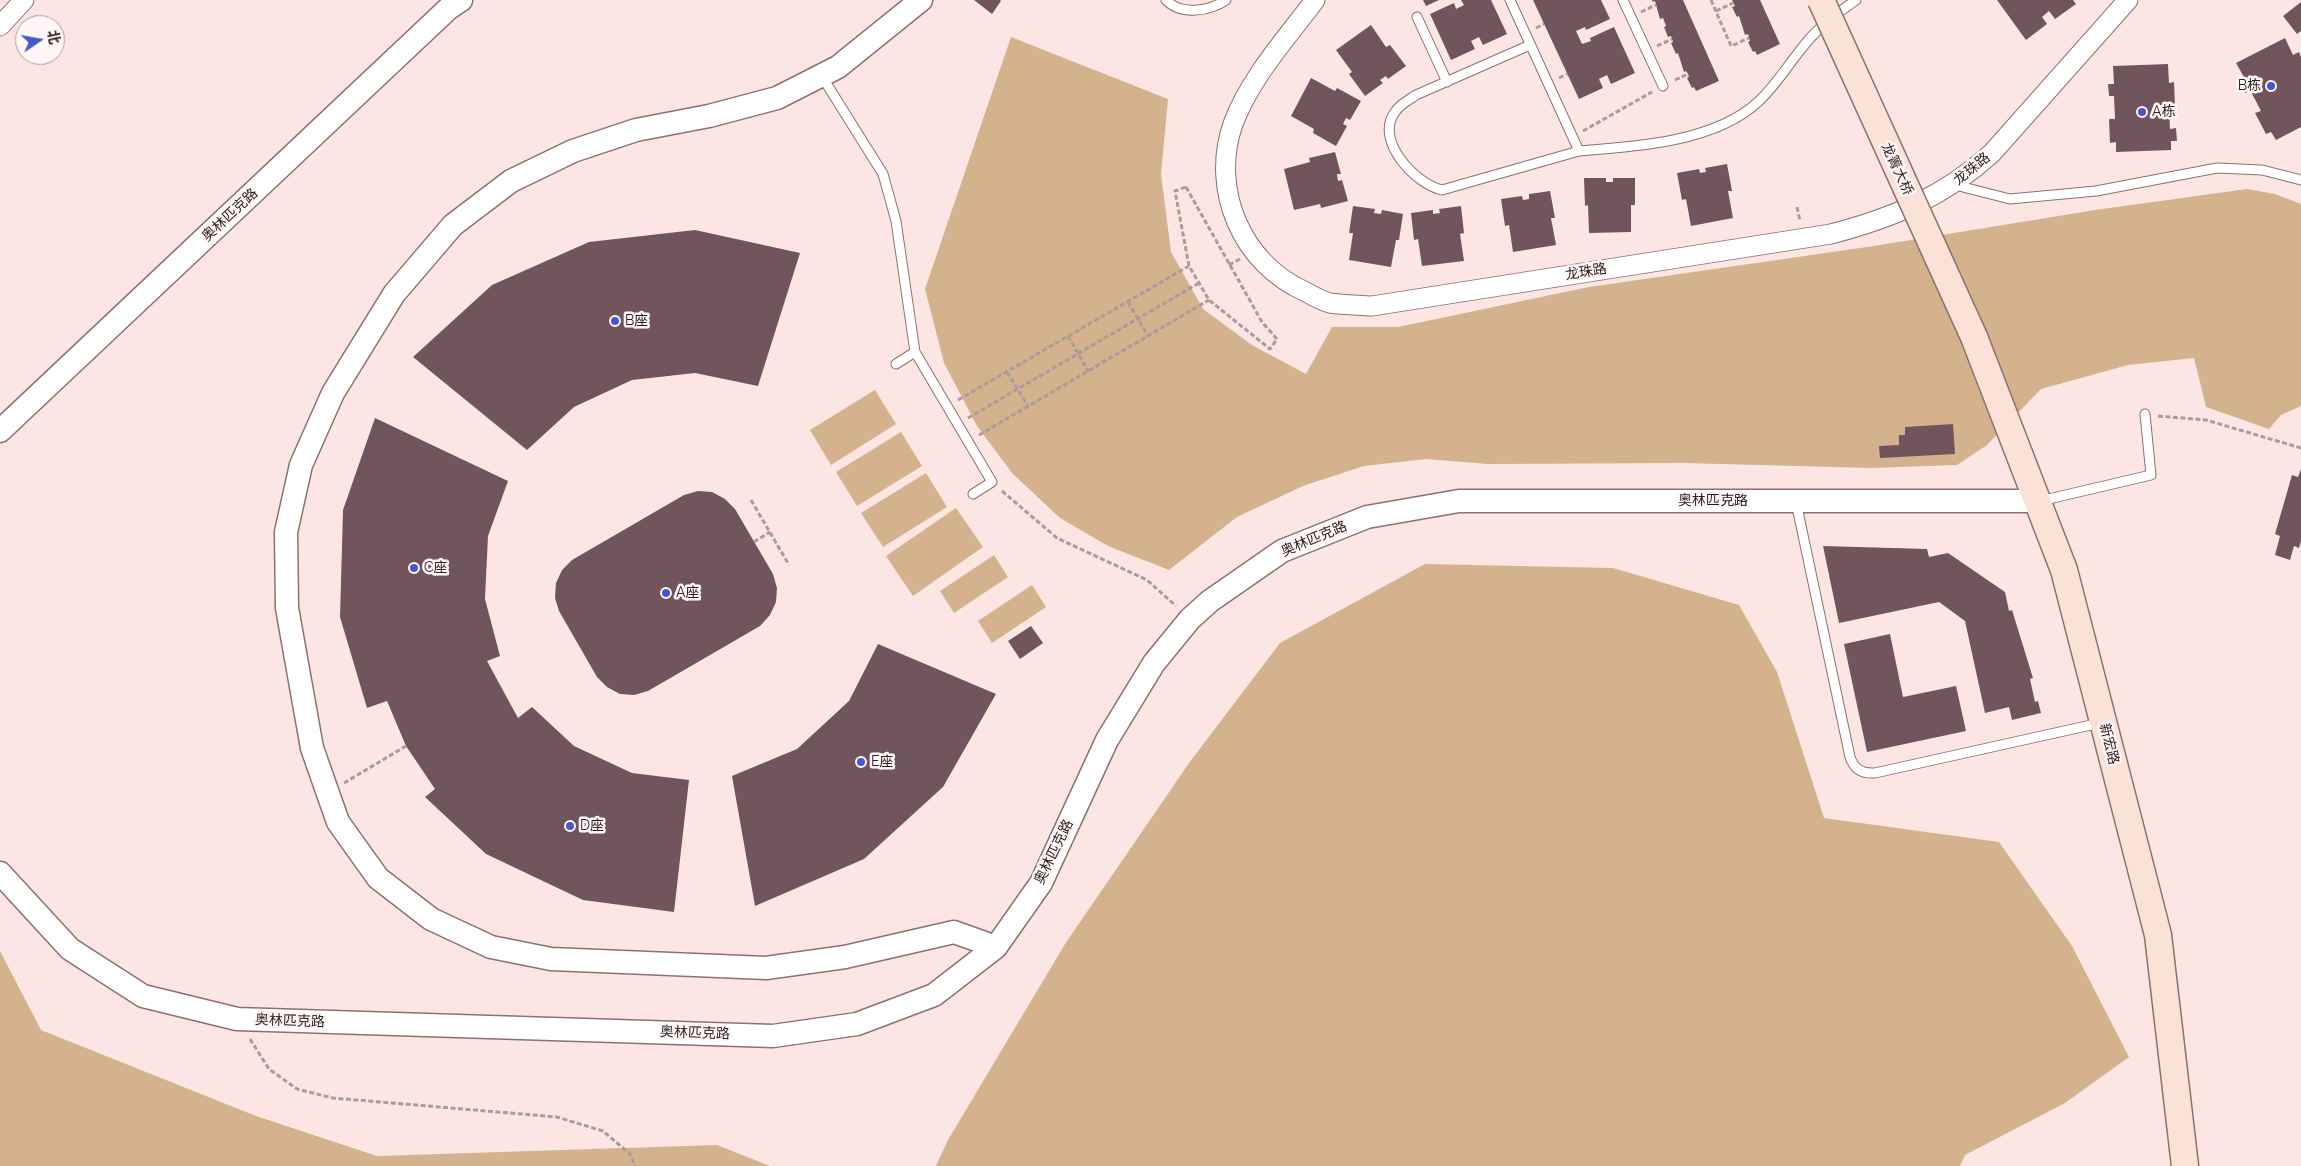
<!DOCTYPE html>
<meta charset="utf-8">
<style>
body{margin:0}
#map{position:relative;width:2301px;height:1166px;overflow:hidden;background:#fce6e4;font-family:Raleway,"Noto Sans SC",sans-serif}
canvas{display:block}
.north{position:absolute;left:15px;top:15px;width:50px;height:50px;box-sizing:border-box;background:#fff7f7;border:1px solid #aaa0a0;border-radius:50%;rotate:78deg;font-size:14px;font-weight:700;line-height:20px;text-align:center;color:#2a1d1d}
.north::after{content:'';display:block;margin:auto;width:18px;height:22px;background:#4558cc;clip-path:polygon(50% 0,100% 100%,50% 72%,0 100%)}
</style>
<div id="map">
<canvas width="2301" height="1166"></canvas>
<div class="north">北</div>
</div>
<script>
const context = document.querySelector('canvas').getContext('2d');
context.lineJoin = 'round';
function paint(path, color) { context.fillStyle = color; context.fill(path, 'evenodd'); }
function strokePath(path, color, width, dash) { context.strokeStyle = color; context.lineWidth = width; context.lineCap = dash ? 'butt' : 'round'; context.setLineDash(dash || []); context.stroke(path); }
function write(font, color, halo, rows, align = 'center') {
  context.font = font + ' Raleway,"Noto Sans SC",sans-serif'; context.lineWidth = 5; context.setLineDash([]); context.textBaseline = 'middle'; context.strokeStyle = halo; context.fillStyle = color; for (const [text, x, y, turn = 0] of rows) {
    context.save(); context.translate(x, y); context.rotate((+turn || 0) * Math.PI / 180); context.textAlign = isNaN(turn) ? turn : align; if (halo) context.strokeText(text, 0, 0); context.fillText(text, 0, 0); context.restore();
  }
}
const green = new Path2D(`
 M1011 37 1168 99 1161 174 1171 252 1203 309 1252 345 1306 374 1332 327H1398L1589 287 1874 246 2095 210 2247 189 2275 194 2301 204V406L2281 415 2269 429 2206 407 2194 358 2128 365 2041 389 1987 445 1957 465 1871 468 1684 463 1488 464 1426 459 1364 466 1303 486 1237 517 1169 570 1108 546 1060 518 1012 473 977 426 944 363 925 289Z
 M875 390 896 424 831 465 810 430Z
 M901 432 922 466 857 506 836 472Z
 M926 473 947 507 883 547 861 513Z
 M956 508 983 547 913 596 886 556Z
 M994 555 1008 577 954 613 940 591Z
 M1425 564 1613 568 1739 605 1777 672 1824 818 1999 842 2072 946 2129 1057 2065 1103 1965 1155 1960 1166H936L948 1140 1065 944 1189 763 1280 643Z
 M1032 585 1046 607 992 643 978 621Z
 M0 951 41 1030 256 1116 377 1156 717 1145 770 1166H0Z`);
const building = new Path2D(`
 M974 0H1000L1001 1 992 14Z
 M1423 0H1439L1426 6Z
 M1461 0H1491L1507 34 1483 45 1479 37 1471 41 1475 49 1451 60 1430 14 1454 3 1456 9 1464 5Z
 M1533 0H1601L1610 19 1586 30 1585 27 1576 31 1582 44 1591 41 1590 38 1614 27 1635 73 1611 84 1607 75 1599 79 1603 88 1579 99Z
 M1652 0H1683L1719 81 1696 91 1694 87 1692 88 1687 78 1689 77 1688 74 1686 71 1684 72 1678 53 1676 54 1671 43 1673 42 1671 36 1668 37 1664 27 1666 26 1663 18 1660 19 1655 1 1653 2Z
 M1732 0H1760L1780 44 1757 55 1755 51 1753 52 1748 42 1750 41 1749 38 1748 34 1745 35 1739 16 1737 17 1732 7 1735 6Z
 M1997 0H2073L2076 4 2055 19 2049 11 2042 17 2047 24 2026 40Z
 M2301 2V31L2297 34 2283 16Z
 M1371 25 1386 47 1390 45 1406 66 1388 79 1386 76 1380 80 1383 83 1365 96 1349 74 1352 72 1336 50Z
 M2285 38 2293 55 2299 52 2301 57V127L2276 140 2271 132 2266 134 2255 113 2261 111 2250 90 2245 93 2239 82 2245 79 2236 63Z
 M2168 64 2169 83 2174 82 2175 106H2169L2170 129 2176 128 2177 141H2171V150L2116 152V142L2110 143 2109 119H2115L2114 96H2109L2108 84H2114L2113 66Z
 M1311 78 1335 91 1337 88 1361 101 1350 120 1346 118 1343 124 1347 126 1336 146 1313 133 1314 129 1291 116Z
 M1335 152 1341 174H1337L1338 181 1342 180 1348 201 1321 208 1320 204 1294 210 1284 169 1310 162 1309 158Z
 M1727 164 1732 191H1728L1733 218 1691 226 1686 199 1682 200 1677 173 1699 169 1700 173 1706 172 1705 168Z
 M1584 178H1606V182H1613V178H1635V205H1631V232L1589 233 1588 205 1585 206Z
 M1550 191 1555 218H1551L1556 245 1513 252 1509 225 1505 226 1501 199 1522 196 1523 200 1529 199V194Z
 M1353 206 1375 209 1374 213 1381 214 1382 210 1403 214 1399 240H1396L1391 267 1349 260 1353 233H1349Z
 M1461 206 1464 233 1460 234 1464 261 1422 266 1418 239 1414 240 1411 213 1433 210V214L1440 213 1439 209Z
 M695 230 800 253 758 386 695 373 632 380 574 407 527 450 413 357 492 285 589 242Z
 M375 418 508 481 488 536 485 599 500 656 487 661 518 718 532 707 574 746 632 773 689 780 674 912 583 900 486 854 425 797 435 789 406 746 387 701 367 708 340 617 343 510Z
 M1953 424 1955 454 1880 458 1879 446 1899 445V435H1905V427Z
 M2301 469V541L2299 548 2294 546 2290 560 2275 555 2280 536 2275 534 2292 475 2298 477Z
 M698 491 712 492 725 499 735 509 773 574 777 588 776 602 770 615 760 626 648 691 634 695 620 694 607 687 597 677 559 611 555 598 556 583 562 570 572 560 684 495Z
 M1823 546 1927 549 1929 557 1948 553 2005 592 2009 611 2012 610 2033 678 2030 679 2035 702 2038 701 2041 713 2012 720 2009 707 1985 713 1965 621 1939 602 1839 623Z
 M1031 626 1043 643 1020 659 1008 641Z
 M1890 634 1903 697 1956 686 1966 731 1867 752 1844 644Z
 M878 644 996 694 943 787 864 859 755 906 732 776 797 749 849 701Z`);
const path = new Path2D(`
 M1711 0 1731 46 1749 38
 M1716 11 1733 3
 M1641 12 1656 5
 M1536 28 1544 24
 M1657 46 1672 39
 M1559 78 1567 74
 M1675 80 1688 74
 M1583 131 1652 92
 M1186 187 1262 322 1277 339 1270 349 1209 300 1189 266 1175 191Z
 M1797 207 1800 221
 M1229 265 1240 259
 M1128 302 1148 336
 M1068 336 1088 371
 M1007 372 1028 406
 M958 400 1189 266
 M2158 416 2206 420 2301 448
 M968 418 1199 283
 M979 435 1209 300
 M1002 491 1057 538 1147 580 1176 606
 M751 500 789 565
 M754 542 770 532
 M344 783 406 746
 M250 1039 269 1069 297 1089 333 1098 557 1117 603 1131 630 1154 635 1166`);
const service = new Path2D(`
 M1166 0C1181 16 1210 11 1226 0
 M1510 0 1579 151C1635 147 1716 142 1759 101 1776 85 1788 65 1802 48 1817 28 1836 14 1856 0
 M1623 0 1663 86
 M1417 17 1447 82
 M1530 45 1416 95C1409 100 1400 104 1395 112 1374 140 1415 184 1442 190L1579 151
 M821 75 883 174 896 221 915 352 992 482 973 494
 M1955 185 2010 199 2096 191 2217 168 2262 170 2301 180
 M896 364 915 352
 M2040 501 2151 475 2145 414
 M1796 502 1850 757C1854 769 1862 774 1875 773L2100 723`);
const minor = new Path2D(`
 M1315 0C1286 39 1250 78 1233 124 1210 190 1242 264 1306 292 1313 296 1322 301 1330 303 1344 305 1359 305 1372 306L1831 234C1892 218 1944 197 1992 153L2128 0
 M0 26 24 0`);
const tertiary = new Path2D(`
 M921 0 838 67 777 98 709 116 636 130 573 151 511 181 453 225 394 294 333 393 301 465 286 532 287 608 312 748 338 822 378 878 431 919 491 947 551 959 766 968 845 957 954 932 996 947
 M0 431 449 8 461 0
 M0 873 70 949 143 996 237 1019 773 1036 857 1024 934 995 996 947 1041 883 1107 740 1154 663 1190 619 1210 601 1282 551 1367 517 1459 501H2039`);
const secondary = new Path2D(`
 M1974 337 2064 570 2158 935 2185 1166`);
const secondaryBridge = new Path2D(`
 M1821 0 1974 337`);
const markers = [
 [2271,86,5,"#4558cc"],
 [2142,112,5,"#4558cc"],
 [615,321,5,"#4558cc"],
 [414,568,5,"#4558cc"],
 [666,593,5,"#4558cc"],
 [861,762,5,"#4558cc"],
 [570,826,5,"#4558cc"]
];
const poiNames = [
 ["B栋",2261,86,"right"],
 ["A栋",2152,112],
 ["B座",625,321],
 ["C座",424,568],
 ["A座",676,593],
 ["E座",871,762],
 ["D座",580,826]
];
const streetNames = [
 ["龙箐大桥",1897,169,65],
 ["龙珠路",1972,169,-39],
 ["奥林匹克路",230,215,-43],
 ["龙珠路",1586,272,-9],
 ["奥林匹克路",1713,501],
 ["奥林匹克路",1314,539,-23],
 ["新宏路",2109,744,76],
 ["奥林匹克路",1054,852,-64],
 ["奥林匹克路",290,1021,2],
 ["奥林匹克路",695,1033,2]
];
paint(green, '#d4b28d');
paint(building, '#72555c');
strokePath(service, '#8f706d', 11);
strokePath(minor, '#8f706d', 21);
strokePath(tertiary, '#8f706d', 25);
strokePath(secondary, '#8f706d', 29);
strokePath(path, '#ad9a99', 3, [5, 2.5]);
strokePath(service, '#fff', 9);
strokePath(minor, '#fff', 19);
strokePath(tertiary, '#fff', 22);
strokePath(secondary, '#fce2d6', 26);
strokePath(secondaryBridge, '#8f706d', 29, []);
strokePath(secondaryBridge, '#fce2d6', 26);
for (const [x, y, r, color] of markers) { const dot = new Path2D(); dot.arc(x, y, r, 0, 2 * Math.PI); context.fillStyle = color; context.fill(dot); strokePath(dot, '#fff7f7', 2); }
write('14px', '#2a1d1d', '#fff7f7', poiNames, 'left');
write('14px', '#2a1d1d', '#fff7f7', streetNames);
</script>
